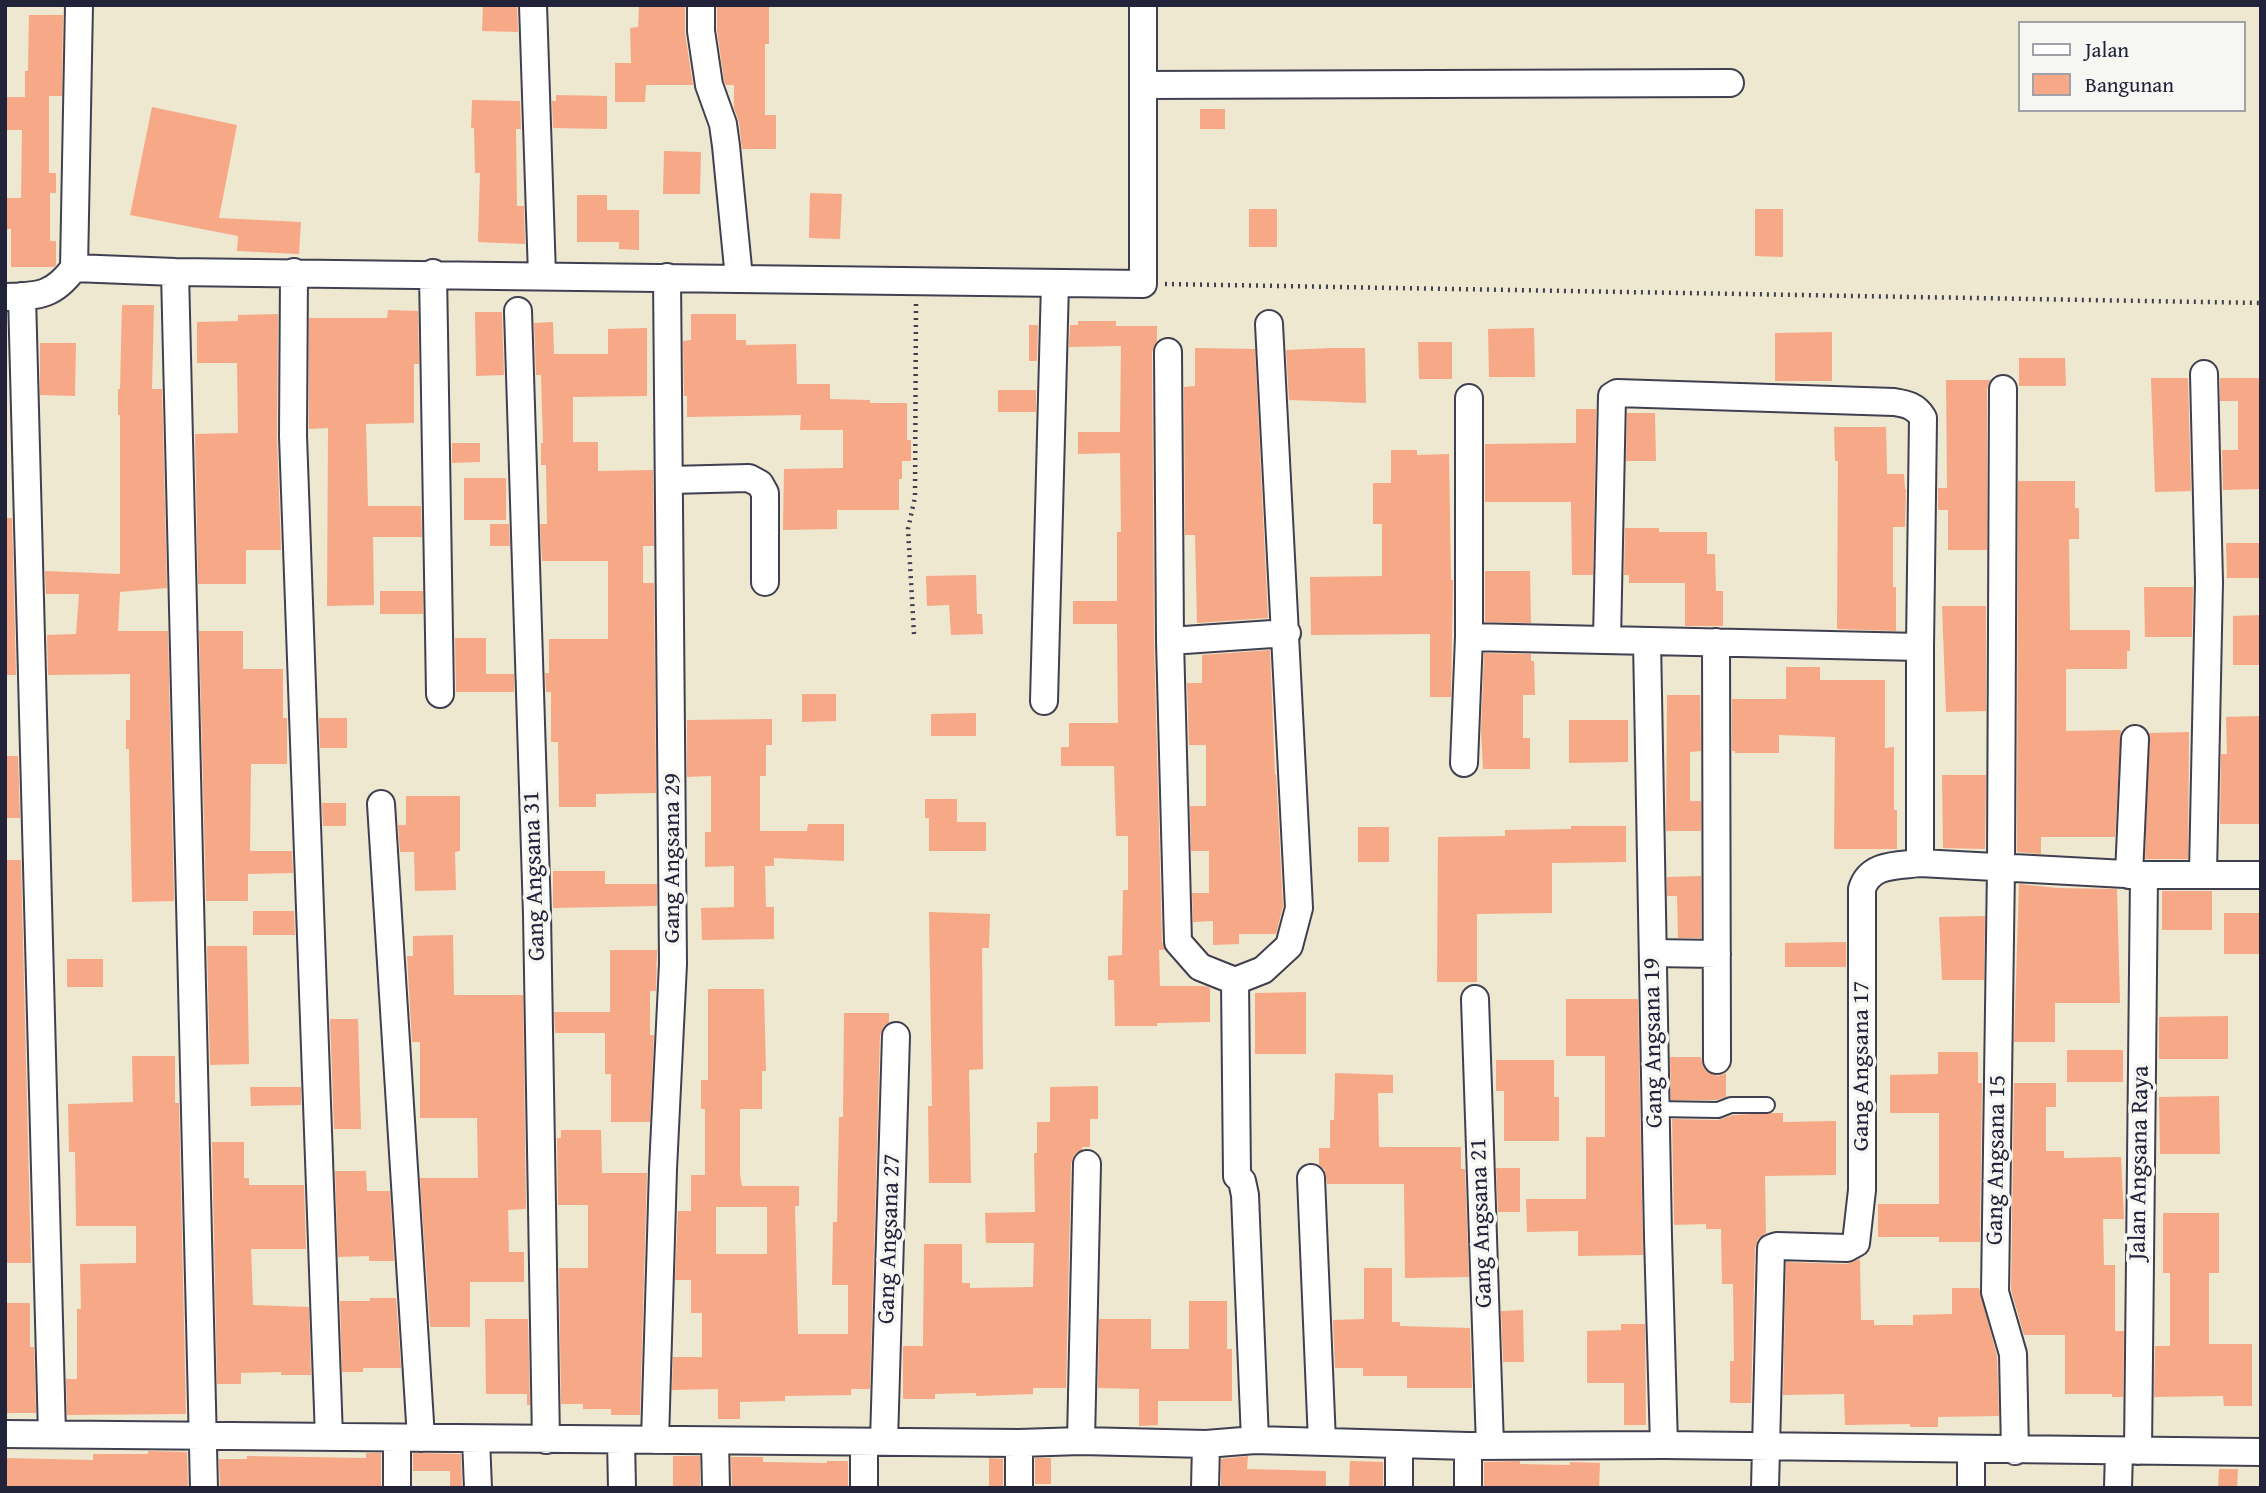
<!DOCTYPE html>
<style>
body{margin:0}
#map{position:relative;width:2266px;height:1493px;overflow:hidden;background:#ede8cf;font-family:"Gentium Book Plus",serif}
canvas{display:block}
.frame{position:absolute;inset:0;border:7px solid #22223b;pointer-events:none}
.legend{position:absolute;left:2018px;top:21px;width:228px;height:91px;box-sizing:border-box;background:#f6f6f2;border:2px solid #a1a1a9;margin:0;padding:9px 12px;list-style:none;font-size:21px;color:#22223b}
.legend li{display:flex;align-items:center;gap:14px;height:35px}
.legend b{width:35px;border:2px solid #a1a1a9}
</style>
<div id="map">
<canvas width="2266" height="1493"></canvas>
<div class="frame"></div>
<ul class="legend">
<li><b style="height:9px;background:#fff"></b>Jalan</li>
<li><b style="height:19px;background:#f7a887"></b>Bangunan</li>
</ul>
</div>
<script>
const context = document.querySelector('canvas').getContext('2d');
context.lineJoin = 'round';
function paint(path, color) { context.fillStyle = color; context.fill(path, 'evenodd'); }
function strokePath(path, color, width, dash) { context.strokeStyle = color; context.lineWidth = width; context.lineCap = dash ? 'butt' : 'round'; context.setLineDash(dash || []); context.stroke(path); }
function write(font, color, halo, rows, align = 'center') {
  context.font = font + ' "Gentium Book Plus",serif'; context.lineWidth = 7; context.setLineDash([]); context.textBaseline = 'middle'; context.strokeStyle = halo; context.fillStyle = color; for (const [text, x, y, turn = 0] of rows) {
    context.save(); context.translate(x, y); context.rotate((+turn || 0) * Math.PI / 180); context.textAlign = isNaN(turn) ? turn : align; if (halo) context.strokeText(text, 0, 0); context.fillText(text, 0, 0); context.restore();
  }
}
const building = new Path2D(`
 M483 5H517L518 32 482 31Z
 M639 5H685V33L693 85H646L645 102H615V63H631L630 28 638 27Z
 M717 5H769V44H765V115H776V149H742L739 122 734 108V85H726L724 81 717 30Z
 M29 15H63L62 96H49V173H56V193H50V241H56V265L54 267H11V229H5V198H21L22 130H5V97H25V71H28Z
 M556 95 607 96V129L553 128 552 101H556Z
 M472 100 520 101 521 129H516L517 206H524L525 244 478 242 480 173H475L474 128H471Z
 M152 107 237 125 219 218 301 222 299 254 237 251 238 236 130 215Z
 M1200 109H1225V129H1200Z
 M664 151 701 152 700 194H663Z
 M810 193 842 194 840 239 809 238Z
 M577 195H607V210H639V250L619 249V242H577Z
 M1249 209H1277V247H1249Z
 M1755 209H1783V257L1755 256Z
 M122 305H154L152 389H162L167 588 120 592 118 631H168L174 901 132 902 129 749H126V720H130V674L48 675 47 635 76 634 79 594H46L45 571 120 574V415H118V389H120Z
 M388 310 418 311 419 364H414V423L366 424 368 506H421L422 537H373L374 605 327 606 328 428 309 429V318H387Z
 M475 312H502L504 375 476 376Z
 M278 314 277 437 281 550H246V584H198L195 434 238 433 237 363H197V322L238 321V315Z
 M691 314H736V340H746V345L796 344 797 384H830V399L870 400V403H907V440H911V461H902V479H899V510H837V529L783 530 784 469 843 468V430H800L801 415 687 417V396H684L683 341 691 340Z
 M1078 321H1116V326H1157V341L1152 352 1154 641 1162 942 1165 950H1159L1160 986H1205L1210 988V1022L1157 1023V1026H1115L1114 980H1108V956L1122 955 1123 890H1128V836H1116L1114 766H1061V747H1069V723H1118L1117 624H1073V601H1117V532H1121L1120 453 1078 454V432H1120L1121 346 1069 347 1070 325H1078Z
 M553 322 554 354H608V329L647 328V396L573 397V442H598V471L653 470 654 546H643V583H654L656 793 596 794V807H559L558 742H551V692H546L545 673H549V639H608V561H542L540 524H547L546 465H541V443H543L541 375H536L534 323Z
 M1029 325H1038L1037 361H1029Z
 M1534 328 1535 377H1489L1488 329Z
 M1832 332V381H1775V333Z
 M1418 342H1452V379H1419Z
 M40 343H76L75 396 40 395Z
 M1195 348 1255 349 1268 618 1197 623 1195 535H1185L1184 387 1195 386Z
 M1331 348H1365L1366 403 1289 400 1286 350Z
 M2019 358H2065L2066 386H2019Z
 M2151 378H2188L2191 491 2155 492Z
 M2220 378H2261V489L2223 490 2222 450H2238V401H2220Z
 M1946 380H1990L1987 389V550H1948V510H1938V488H1947Z
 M998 390H1036V412H998Z
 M1576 409H1596L1593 575H1572L1571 502H1485V444L1576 443Z
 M1627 413H1655L1656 461H1626Z
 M1834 427H1886L1887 474H1904L1905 489H1906L1905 527H1893V587H1896V631L1837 629 1838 461H1835Z
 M452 443H480V462L452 463Z
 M1391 450H1417V455L1449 454 1451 580H1453L1451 697H1430V634L1311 635 1310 577 1382 576V524H1373V483H1391Z
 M464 478H506V520H464Z
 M2018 481H2075V508H2079V539H2069L2070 630H2130V651H2127V669H2066V731L2121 730 2115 837H2041V854L2017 852Z
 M5 518H12L16 675H5Z
 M490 524H509L510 546H490Z
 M1625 528H1659V532H1707V554H1715L1716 591H1723V626H1685V583H1629V575H1624Z
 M2226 543H2261V578H2227Z
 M1485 571H1530L1531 623 1485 622Z
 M976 575 977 614H982L983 634 951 635 949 605 927 606 926 576Z
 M2144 587H2193L2192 637H2145Z
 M380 591H423V614H380Z
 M1942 606H1986V711L1946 712Z
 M2261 615V665H2233V616Z
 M199 631H243V669H283V718H287V764H251L250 851H292L293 873 248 874V901H206Z
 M455 638H486V674H514V692H456Z
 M1270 650 1275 774H1276L1283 906 1276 934H1239V944L1213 945V921L1193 922 1192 893H1209V851H1191L1190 806H1206V745H1189L1187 683H1202V655Z
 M1484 653 1531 654V661H1534L1535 695H1523V738H1530V769H1483L1481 730Z
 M1786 667H1820V680H1885V748L1894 747V810H1897V849H1834L1835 737 1779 735V753H1735V751H1732V699H1786Z
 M802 694H836V721L802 722Z
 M1667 695H1700L1701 751 1690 752V801H1701V831H1666Z
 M976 713V736H931V714Z
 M2261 716V824H2220L2221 754H2227L2226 717Z
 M319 718H347V748H320Z
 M772 719V745H766V776H760V831H807L808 824H844V861L774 858V866H765L766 907H774V939L702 940 701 908 734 907V866L705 867V832H711V776L687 777V720Z
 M1569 720H1628V762L1569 763Z
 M2189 732 2188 859H2145L2149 733Z
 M5 756H18L20 818H5Z
 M1942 775H1986L1985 849 1943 848Z
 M406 796H460V851L455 852 456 890 415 891 414 852H400L398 825H406Z
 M925 799H957V822H986V851H929V818H925Z
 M322 803H346V826H323Z
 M1571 826H1626V862L1552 863V913L1477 914V982H1437L1438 837 1505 836V830L1571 829Z
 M1358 827H1389V862H1358Z
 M5 860H21L31 1263H5Z
 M553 871H605V884H657V906L553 908Z
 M1701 876V938H1678L1677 896H1667V877Z
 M2019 884 2057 888 2117 889 2120 1003H2055V1042H2014Z
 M2162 891H2212V930H2162Z
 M253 911H294L295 935H253Z
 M929 912 990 914 989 948H982L983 1069 969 1070 971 1183H929L928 1106H932Z
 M2224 913H2261V954H2224Z
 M1985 916 1984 980H1942L1939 917Z
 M453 935 454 995H523L526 1209 508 1210 509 1252H524V1282H470V1327H430L420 1178H478L477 1118H420V1042H412L407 956H413V936Z
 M1846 942V967H1785V943Z
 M207 946H247L249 1064 210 1065Z
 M610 950H657L656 991H650V1035H654L650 1122H611V1074H605V1033H555L554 1012H610Z
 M67 959H103V987H67Z
 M708 989H764L766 1071H762V1109H740V1174L742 1186H799V1206H795L798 1334H848V1285H832L833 1222H837L839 1117H843L844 1013H889V1022L883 1027 880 1036 870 1389H851V1395L785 1396V1401L740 1402V1419H718V1389L672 1390 673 1357H702V1313H691V1280H675L678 1211H691V1175H705V1109H701V1080H708ZM716 1207H767V1254H716Z
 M1306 992V1054H1255V993Z
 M1566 999H1638L1643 1255 1578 1256V1231L1527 1232 1526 1199H1586V1137H1605V1056H1566Z
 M2228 1016V1059H2159V1017Z
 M330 1019H358L361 1129H334Z
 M2067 1050H2123V1082H2067Z
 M1938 1052H1978V1083H1982L1980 1242H1939V1237H1878V1204H1939V1113H1890V1075L1938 1074Z
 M132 1056H175V1103H179L186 1414 67 1415 66 1379H77V1309H81L80 1264 136 1263V1226H76L75 1152H69L68 1104 133 1102Z
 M1670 1057H1701L1703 1067 1709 1073 1718 1076 1726 1073V1097L1716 1100H1671Z
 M1496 1060H1554V1097H1559V1141H1504V1091H1496Z
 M1335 1073 1393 1075V1093H1378L1379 1147H1461V1169H1465L1469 1277 1405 1278 1404 1184H1327L1325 1170 1319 1165V1148H1330V1120H1334Z
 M2014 1083H2056V1107H2046V1151H2064V1158L2121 1157 2124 1219H2103L2104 1265H2115V1331H2124L2123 1397H2112V1394H2065V1335H2024L2011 1290Z
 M1098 1086V1119H1090V1147H1082V1150L1074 1155 1071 1164 1066 1388H1033V1394L976 1396V1393L935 1394V1399H903V1346H923L924 1244H962V1283H970V1288L1033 1287 1034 1243H986L985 1213 1035 1212 1034 1153H1037V1122H1050V1087Z
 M250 1087H301V1105L251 1106Z
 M2219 1096 2220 1154H2160L2159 1097Z
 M1773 1113H1783V1122L1836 1121V1175L1765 1176 1766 1233 1758 1239 1755 1248 1751 1403H1730V1361H1734L1733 1284H1722L1721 1229H1706V1224L1674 1225 1672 1119 1718 1120 1733 1115Z
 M561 1130H601L602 1173H647L640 1415H611V1409H583V1404H561L559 1268H588V1205H558L557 1138H561Z
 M212 1142H244V1178H249V1185H304L306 1249H251L253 1305 309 1307 311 1375H281V1372L241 1373V1384H217Z
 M1496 1168H1520V1212H1498Z
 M335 1171H366L367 1191H390L394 1261H369V1256L338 1257Z
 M2163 1213H2219V1273H2209V1344H2252V1406H2224L2223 1396 2154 1397 2155 1346H2170V1273H2163Z
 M1860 1259 1861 1320H1874V1325H1913V1315L1952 1314V1288H1979L1997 1356 1999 1416 1938 1417V1427H1910V1424L1845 1425 1844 1394 1783 1395 1786 1262 1847 1264Z
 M1364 1268H1392V1322H1400V1326L1470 1328 1472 1388H1407V1376H1363V1368H1335L1333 1320 1364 1319Z
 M370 1298H396L401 1368H363V1372H342L340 1301H370Z
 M1189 1301H1227V1349H1232V1401H1158V1425L1139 1426V1389L1098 1388 1099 1319H1151V1349H1189Z
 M5 1303H30V1347H34L36 1413H5Z
 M1523 1310 1524 1362H1503L1501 1311Z
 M485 1319H528L530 1405H527V1394H486Z
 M1621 1324H1645L1646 1425H1624V1383H1587V1331L1621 1330Z
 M148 1451 187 1452 188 1488H5V1458L93 1460V1454H148Z
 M366 1453H381V1488H220L219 1459H247V1456L366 1458Z
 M413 1453 461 1454 462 1488H450V1471H413Z
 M673 1456H700V1488H673Z
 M1248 1456 1247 1469 1326 1471V1488H1221V1459Z
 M731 1457H763V1462L827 1463V1461H848V1488H732Z
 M989 1458 1003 1459V1488H989Z
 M1035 1458H1051V1484H1035Z
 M1350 1461 1383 1462V1488H1349Z
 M1520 1461V1464L1570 1465V1462L1600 1463 1599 1488H1484V1462Z
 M2219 1469H2238L2237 1488H2218Z`);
const path = new Path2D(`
 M1165 284 2261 303
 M914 634 908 529 915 497 916 303`);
const lane = new Path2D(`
 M1656 1109 1718 1110 1731 1105H1767`);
const street = new Path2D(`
 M533 5 542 275
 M701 5V31L709 85 723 124 726 146 739 278
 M1143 85 1730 83
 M74 268 175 272 1143 284V5
 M175 272 204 1488
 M294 272 293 436 329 1437
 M433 273 440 694
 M22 296 52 1434
 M7 297C40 296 54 295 74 268L79 5
 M518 311 537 914 546 1440
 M1168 352 1170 641 1178 942 1200 967 1235 981 1237 1176 1242 1181 1245 1195 1255 1440
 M2003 389 2001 867 1995 1292 2013 1354 2015 1451
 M1469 398V637L1920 647
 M670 480 749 478 760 484 765 493V582
 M1607 640 1612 396 1617 393 1894 402C1907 404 1916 406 1923 418L1920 647V863C1898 866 1870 863 1862 889V1190L1856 1243 1847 1248 1777 1246 1771 1248 1765 1488
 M1170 641 1287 633
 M1647 641 1658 1237 1664 1445
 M1716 642 1717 1060
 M1044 701 1055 283
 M1464 763 1469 637
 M381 804 421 1438
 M1920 863 2144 875H2261
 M2203 873 2209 582 2204 374
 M2129 875 2135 739
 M1653 953 1717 954
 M1235 981 1263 970 1289 946 1299 908 1269 324
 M1475 999 1490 1446
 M1311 1178 1322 1442
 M5 1434 1019 1443 1081 1441 1206 1444 1255 1440 1468 1446 1664 1445 2261 1452
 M476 1439 478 1488
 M621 1440 622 1488
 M655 1440 663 1169 673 964 667 277
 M715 1441 716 1488
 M884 1441 896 1036
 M1081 1441 1087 1164
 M1019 1443V1488
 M2138 1451 2144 875
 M397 1488V1438
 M864 1488V1442
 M1205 1488 1206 1444
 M1399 1488V1444
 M1468 1488V1446
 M1971 1488V1449
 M2118 1488 2119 1451`);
const streetNames = [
 ["Gang Angsana 29",673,858,-90],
 ["Gang Angsana 31",535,876,-92],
 ["Gang Angsana 19",1654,1043,-91],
 ["Gang Angsana 17",1862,1066,-90],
 ["Gang Angsana 15",1997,1160,-89],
 ["Jalan Angsana Raya",2140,1163,-89],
 ["Gang Angsana 21",1482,1223,-92],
 ["Gang Angsana 27",890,1239,-88]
];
paint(building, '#f7a887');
strokePath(lane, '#404051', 18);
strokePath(street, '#404051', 30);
strokePath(path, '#404051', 4.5, [2, 5]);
strokePath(lane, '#fff', 14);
strokePath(street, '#fff', 26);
write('24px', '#22223b', '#f6f6f2', streetNames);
</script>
